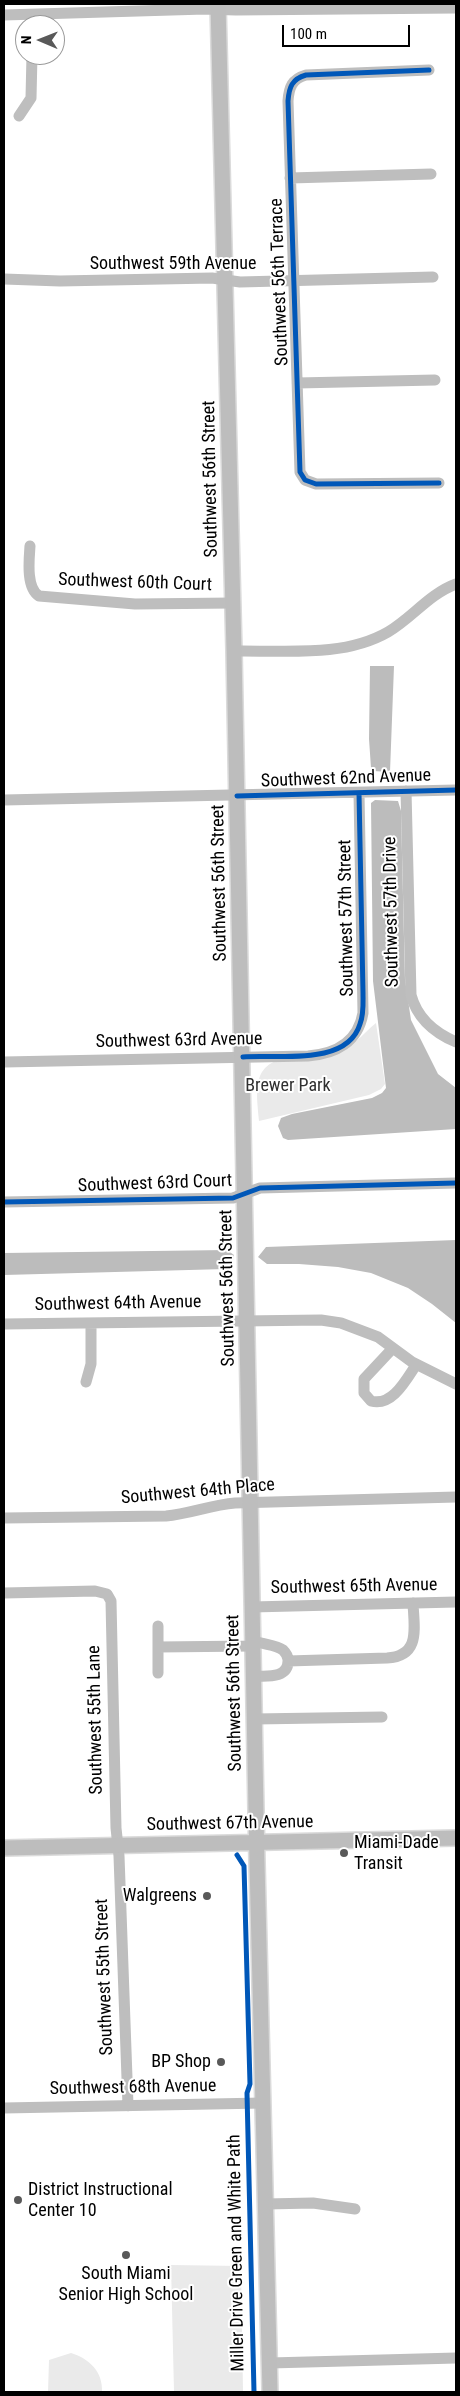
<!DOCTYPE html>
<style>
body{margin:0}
#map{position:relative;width:460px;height:2396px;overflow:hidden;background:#fff;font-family:"Roboto Condensed",sans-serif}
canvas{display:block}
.frame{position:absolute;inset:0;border:5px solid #000;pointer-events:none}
.north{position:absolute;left:15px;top:15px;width:50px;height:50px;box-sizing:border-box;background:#fff;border:1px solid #999;border-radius:50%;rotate:271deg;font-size:14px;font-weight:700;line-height:20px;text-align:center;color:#000}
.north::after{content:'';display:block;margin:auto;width:18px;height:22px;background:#595959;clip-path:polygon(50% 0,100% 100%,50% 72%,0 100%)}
.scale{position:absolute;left:282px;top:25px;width:128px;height:22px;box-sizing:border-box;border:2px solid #000;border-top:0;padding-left:6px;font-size:15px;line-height:18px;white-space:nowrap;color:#000;-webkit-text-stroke:4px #fff;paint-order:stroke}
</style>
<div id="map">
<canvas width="460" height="2396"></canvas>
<div class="frame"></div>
<div class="north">N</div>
<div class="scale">100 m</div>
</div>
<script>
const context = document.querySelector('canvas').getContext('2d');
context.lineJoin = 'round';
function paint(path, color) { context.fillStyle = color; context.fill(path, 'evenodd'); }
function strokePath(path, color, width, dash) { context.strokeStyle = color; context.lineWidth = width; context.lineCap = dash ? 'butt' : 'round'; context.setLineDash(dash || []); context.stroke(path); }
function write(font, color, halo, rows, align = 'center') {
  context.font = font + ' "Roboto Condensed",sans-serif'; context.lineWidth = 4; context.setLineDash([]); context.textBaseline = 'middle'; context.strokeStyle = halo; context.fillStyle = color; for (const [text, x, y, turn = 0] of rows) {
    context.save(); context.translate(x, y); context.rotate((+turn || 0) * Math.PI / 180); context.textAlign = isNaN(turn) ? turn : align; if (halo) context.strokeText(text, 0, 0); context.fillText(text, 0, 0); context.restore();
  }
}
const green = new Path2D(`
 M376 1023 385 1084 381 1089 369 1095 259 1121C258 1107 254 1085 262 1072 276 1049 334 1054 356 1041 363 1036 369 1028 376 1023Z
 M171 2265 241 2266 243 2392H174Z
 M71 2353C90 2359 103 2372 102 2392H48L49 2360Z`);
const water = new Path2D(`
 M370 666H394L390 772 373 771 371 768 369 739Z
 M375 800 398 801 401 811 405 980 411 1020 438 1074 456 1088V1129L288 1140 283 1138 278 1126 281 1118 292 1114 372 1098 382 1093 386 1088 373 981 371 803Z
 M456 1240V1323L432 1304 408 1288 371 1273 338 1267 299 1264H267L258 1257 266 1247Z
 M227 1250 234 1255 232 1266 226 1269 4 1275V1253Z`);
const minor = new Path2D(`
 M4 15 205 9 236 10 456 8
 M429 70 306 75C292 79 289 87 288 101L300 472 305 480 316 484 439 483
 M19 116 31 98 32 55
 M290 178 431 174
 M4 279 60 281 212 278 240 282 433 277
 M297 383 435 380
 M30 546C29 560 26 588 39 596L135 604 233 603
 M234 651C284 650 343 658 388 632 412 618 429 594 456 584
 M406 791 411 995C417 1018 435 1033 456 1042
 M4 800 456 790
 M4 1062 308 1056C336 1054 358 1042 363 1013L359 793
 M4 1202 233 1198 260 1188 456 1183
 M4 1324 321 1320 341 1323 378 1337 412 1362 456 1384
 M393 1348 364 1379V1393L371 1401C392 1407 406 1380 416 1365
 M86 1382 91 1364V1323
 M4 1518 166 1516C189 1514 211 1505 235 1503L456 1497
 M4 1593 95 1591 107 1594 111 1601 116 1828 119 1856 128 2106
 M252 1607 456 1602
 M158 1626V1673
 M253 1640C262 1645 275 1644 283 1650 286 1653 288 1656 288 1660 289 1679 266 1676 254 1676
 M158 1647 253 1646
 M288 1661 387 1658C421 1656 414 1628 413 1603
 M255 1719 382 1717
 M4 2108 263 2103
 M266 2204 313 2203 355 2209
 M270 2363 456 2358`);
const major = new Path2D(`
 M218 4 234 651 257 1863 270 2392
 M4 1848 456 1838`);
const cycleway = new Path2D(`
 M429 70 306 75C292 79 289 87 288 101L300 472 305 480 316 484 439 483
 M237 796 456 790
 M243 1057C277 1054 347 1067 360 1024 364 1014 363 1003 363 993L359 793
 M4 1202 233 1198 260 1188 456 1183
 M237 1855 244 1866 250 2084 247 2093 254 2392`);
const markers = [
 [344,1853,5,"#595959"],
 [207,1896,5,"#595959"],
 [221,2062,5,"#595959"],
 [18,2200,5,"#595959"],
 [126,2255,5,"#595959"]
];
const streetNames = [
 ["Southwest 59th Avenue",173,264],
 ["Southwest 56th Terrace",280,282,-92],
 ["Southwest 56th Street",211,479,-91],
 ["Southwest 60th Court",135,583,2],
 ["Southwest 62nd Avenue",346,779,-2],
 ["Southwest 56th Street",220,883,-91],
 ["Southwest 57th Drive",392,912,-91],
 ["Southwest 57th Street",347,918,-91],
 ["Southwest 63rd Avenue",179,1041,-1],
 ["Southwest 63rd Court",155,1184,-2],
 ["Southwest 56th Street",228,1288,-91],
 ["Southwest 64th Avenue",118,1304,-1],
 ["Southwest 64th Place",198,1492,-5],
 ["Southwest 65th Avenue",354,1587,-1],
 ["Southwest 56th Street",235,1693,-91],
 ["Southwest 55th Lane",96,1720,-91],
 ["Southwest 67th Avenue",230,1824,-1],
 ["Southwest 55th Street",105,1977,-92],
 ["Southwest 68th Avenue",133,2088,-1],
 ["Miller Drive Green and White Path",237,2253,-91]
];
const parkNames = [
 ["Brewer Park",288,1086]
];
const poiNames = [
 ["Miami-Dade",354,1843],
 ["Transit",354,1864],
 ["Walgreens",197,1896,"right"],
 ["BP Shop",211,2062,"right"],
 ["District Instructional",28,2190],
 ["Center 10",28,2211],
 ["South Miami",126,2274,"center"],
 ["Senior High School",126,2295,"center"]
];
paint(green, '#eaeaea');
paint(water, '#bcbcbc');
strokePath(major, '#dbdbdb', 18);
strokePath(minor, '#bebebe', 11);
strokePath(major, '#bdbdbd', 15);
strokePath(cycleway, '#0057b8', 5);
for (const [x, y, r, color] of markers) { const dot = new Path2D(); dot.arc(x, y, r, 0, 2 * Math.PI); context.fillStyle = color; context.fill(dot); strokePath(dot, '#fff', 2); }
write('18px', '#000', '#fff', streetNames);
write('18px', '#303030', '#fff', parkNames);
write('18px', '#000', '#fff', poiNames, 'left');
</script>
